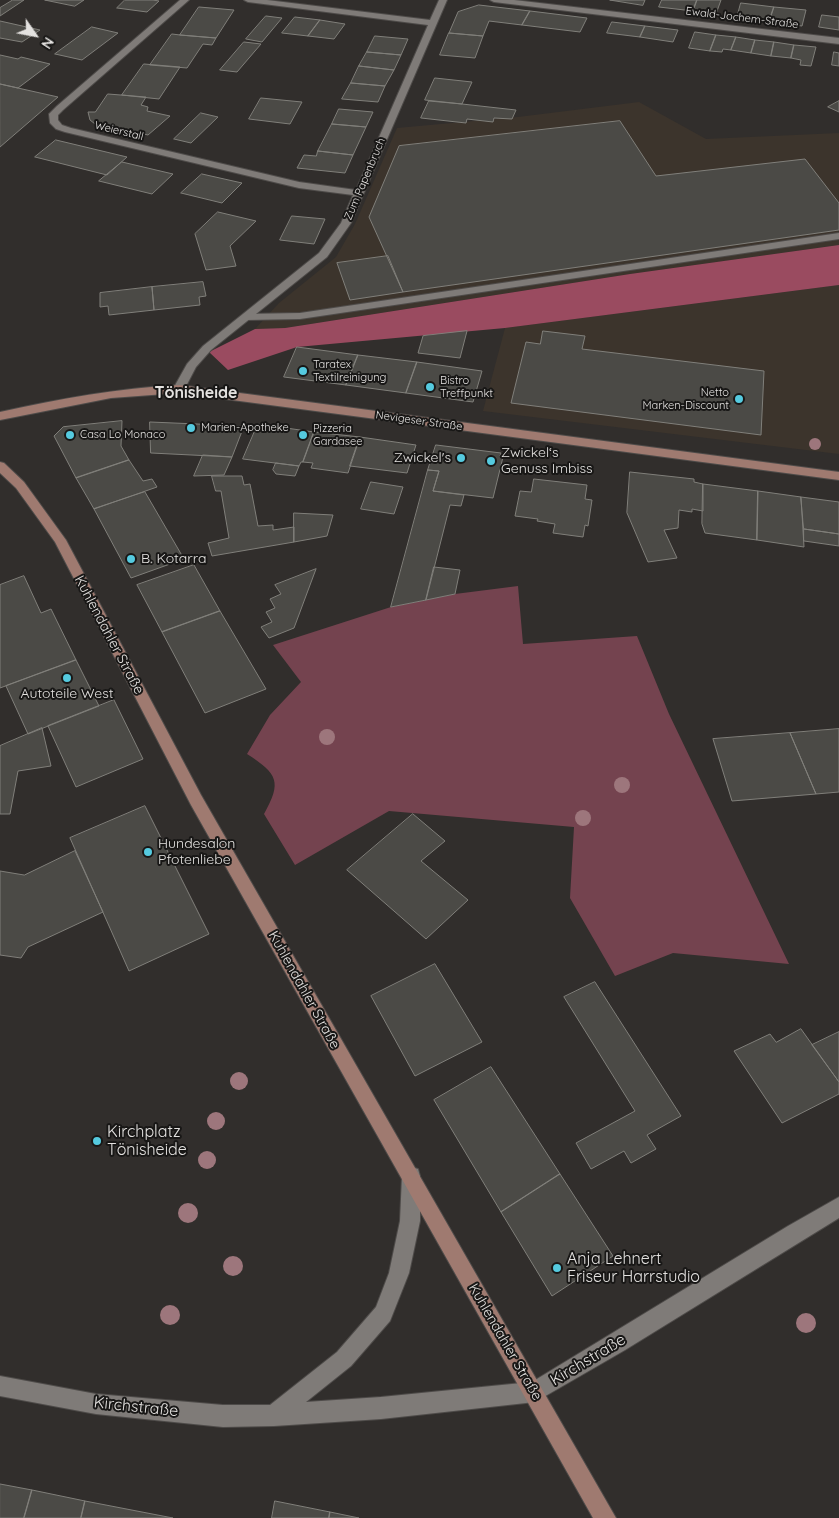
<!DOCTYPE html>
<meta charset="utf-8">
<style>
body{margin:0}
#map{position:relative;width:839px;height:1518px;overflow:hidden;background:#312e2c;font-family:Quicksand,sans-serif}
canvas{display:block}
.north{position:absolute;left:10px;top:10px;width:50px;height:50px;-webkit-text-stroke:4px #181716;paint-order:stroke;rotate:123deg;font-size:14px;font-weight:700;line-height:20px;text-align:center;color:#e4e2e0}
.north::after{content:'';display:block;margin:auto;width:18px;height:22px;background:#e4e2e0;clip-path:polygon(50% 0,100% 100%,50% 72%,0 100%)}
</style>
<div id="map">
<canvas width="839" height="1518"></canvas>
<div class="north">N</div>
</div>
<script>
const context = document.querySelector('canvas').getContext('2d');
context.lineJoin = 'round';
function paint(path, color) { context.fillStyle = color; context.fill(path, 'evenodd'); }
function strokePath(path, color, width, dash) { context.strokeStyle = color; context.lineWidth = width; context.lineCap = dash ? 'butt' : 'round'; context.setLineDash(dash || []); context.stroke(path); }
function write(font, color, halo, rows, align = 'center') {
  context.font = font + ' Quicksand,sans-serif'; context.lineWidth = 4; context.setLineDash([]); context.textBaseline = 'middle'; context.strokeStyle = halo; context.fillStyle = color; for (const [text, x, y, turn = 0] of rows) {
    context.save(); context.translate(x, y); context.rotate((+turn || 0) * Math.PI / 180); context.textAlign = isNaN(turn) ? turn : align; if (halo) context.strokeText(text, 0, 0); context.fillText(text, 0, 0); context.restore();
  }
}
const built = new Path2D(`
 M639 102 706 139 839 133V245L630 274 285 328 255 329 279 303 336 257 355 224 397 128 518 117Z
 M839 285V454L483 411 505 328Z`);
const green = new Path2D(`
 M518 586 523 644 637 636 669 714 789 964 673 953 615 976 570 898 574 827 389 811 295 865 264 814C282 782 278 774 247 754L270 715 301 682 273 645 391 607 455 594Z`);
const forest = new Path2D(`
 M839 245V285L505 328 297 347 228 370 209 352 255 329 285 328 630 274Z`);
const building = new Path2D(`
 M13 0H24L0 16V8Z
 M45 0H84L75 6Z
 M125 0H153L159 1 147 12 117 8Z
 M610 0H645L643 5Z
 M662 0H697L693 11 659 7Z
 M697 0H721L716 14 693 11Z
 M741 3 774 7 769 22 737 18Z
 M479 5 530 11 522 25 489 21 483 36 449 33 458 12Z
 M199 7 234 10 216 38 180 35Z
 M774 7 806 10 802 26 769 22Z
 M530 11 587 18 580 32 522 25Z
 M822 15 839 17V30L819 27Z
 M266 16 282 18 262 42 246 39Z
 M295 17 320 20 308 36 282 33Z
 M320 20 345 24 334 39 308 36Z
 M0 21 40 30 22 42 0 38Z
 M612 22 645 26 640 37 607 33Z
 M645 26 678 30 673 42 640 37Z
 M92 27 118 33 82 60 55 54Z
 M695 32 716 35 710 51 689 48Z
 M449 33 483 36 475 58 440 55Z
 M172 34 180 35 216 38 212 45 203 44 187 68 150 65Z
 M716 35 736 37 731 50 723 49 722 52 710 51Z
 M375 36 408 39 401 55 367 52Z
 M736 37 755 40 751 53 731 50Z
 M755 40 774 42 771 56 751 53Z
 M244 42 261 44 237 72 220 70Z
 M774 42 794 45 791 58 771 56Z
 M794 45 816 47 811 66 800 65 801 60 791 58Z
 M367 52 401 55 394 70 359 66Z
 M834 52 839 53V66L832 65Z
 M0 55 18 59 21 57 50 64 18 88 0 84Z
 M144 64 180 67 159 99 122 95Z
 M359 66 394 70 385 86 351 83Z
 M435 78 472 82 462 104 425 100Z
 M351 83 385 86 378 102 342 99Z
 M0 84 58 97 0 147Z
 M108 94 146 97 141 105 148 107 147 111 170 116 148 135 106 125 100 128 90 120 88 112H95Z
 M261 98 302 102 290 124 249 119Z
 M429 101 462 104 516 110 512 119 494 118 493 122 467 119 466 123 421 118Z
 M839 101V112L828 107Z
 M339 109 373 112 366 127 332 124Z
 M201 113 218 117 191 143 174 139Z
 M620 121 656 176 805 159 839 203V230L403 292 369 217 399 146Z
 M332 124 366 127 353 155 318 151Z
 M56 140 127 157 107 175 35 157Z
 M318 151 353 155 345 173 297 168 304 155 316 156Z
 M122 162 173 174 152 194 99 181Z
 M202 174 242 183 222 203 181 193Z
 M218 212 256 221 230 246 236 266 206 270 195 234Z
 M292 216 325 219 314 244 280 240Z
 M388 256 403 292 350 300 337 263Z
 M203 282 206 296 199 297 200 305 154 310 152 287Z
 M152 287 154 310 109 315 108 306 100 307V293Z
 M467 331 460 358 418 353 423 336Z
 M543 331 585 336 582 349 764 371 761 435 511 403 526 342 540 344Z
 M297 347 358 355 346 385 284 377Z
 M358 355 417 362 406 393 346 385Z
 M417 362 482 371 473 402 406 393Z
 M122 421 121 446 129 460 76 478 54 436 63 427Z
 M150 422 244 426 232 457 151 453Z
 M258 424 314 432 303 462H301L299 466 243 459Z
 M314 432 360 437 348 473 311 468 313 463 303 462Z
 M360 437 416 445 407 473 350 466Z
 M436 445 501 453 500 456 503 457 493 498 433 491 439 471 428 470Z
 M203 455 232 457 224 475 194 476Z
 M129 460 143 481 152 479 157 487 94 509 76 478Z
 M276 463 299 466 295 476 276 474 273 470Z
 M428 470 439 471 433 491 464 495 461 506 450 505 426 600 391 607Z
 M630 472 694 479V482L703 484V511L692 509V512L679 510 678 528 664 530 677 558 648 562 627 513Z
 M212 476H242L244 485 250 484 258 526 273 525V530L294 527V542L212 556 208 543 229 538 221 491H216Z
 M534 479 587 485 585 499 592 500 588 526 585 525 583 537 553 533 555 524 537 521 538 519 515 516 520 491 531 492Z
 M371 482 403 487 394 514 361 509Z
 M703 484 758 491 757 540 705 533 702 524Z
 M758 491 801 497 804 547 757 540Z
 M145 492 184 559 131 578 94 509Z
 M801 497 839 502V534L804 529Z
 M294 513 333 515 327 536 294 542Z
 M804 529 839 534V546L804 541Z
 M194 565 220 611 162 632 137 585Z
 M434 567 460 570 455 594 426 600Z
 M316 569 294 628 269 638 261 627 272 622 266 612 275 608 270 599 281 594 275 585Z
 M24 576 41 613 51 609 76 660 0 688V585Z
 M220 611 266 689 205 713 162 632Z
 M76 660 99 706 28 734 6 686Z
 M114 700 143 759 76 787 48 726Z
 M42 728 51 766 18 771 10 814H0V746Z
 M839 729V792L816 794 790 733Z
 M790 733 816 794 732 801 713 739Z
 M145 806 209 934 129 971 70 838Z
 M413 814 445 841 421 861 468 900 426 939 347 870Z
 M75 851 103 912 28 947 21 958 0 955V871L24 875Z
 M435 964 482 1042 415 1076 371 996Z
 M595 982 681 1116 647 1135 656 1149 631 1163 624 1151 591 1169 576 1143 635 1111 564 997Z
 M801 1029 839 1082V1094L782 1123 734 1051 770 1034 776 1042Z
 M839 1032V1082L812 1045Z
 M491 1067 560 1174 501 1212 434 1100Z
 M560 1174 613 1256 552 1296 501 1212Z
 M0 1484 32 1490 24 1518H0Z
 M32 1490 85 1501 81 1518H24Z
 M85 1501 173 1518H81Z
 M275 1501 330 1512 329 1518H272Z
 M330 1512 359 1518H329Z`);
const lane = new Path2D(`
 M839 233V239L300 319 246 320 241 317 246 314 300 313Z`);
const street = new Path2D(`
 M180 0H189L63 110 58 115V120L62 125 71 128 299 182 356 190 428 25 248 2 244 0H267L430 20 439 0H447L351 223 327 257 211 350 196 367 183 392 179 393 173 389 187 364 203 346 319 253 341 223 353 195 299 188 65 132 56 129 50 123 49 114 57 106Z
 M490 0H514L839 38V44L494 2Z
 M411 1167 418 1169 420 1176V1221L409 1273 390 1321 351 1366 306 1402 381 1397 532 1382 788 1226 839 1197V1218L625 1350 535 1402 381 1419 274 1426 223 1427 96 1414 0 1396V1376L96 1394 223 1405H270L337 1352 376 1307 389 1273 400 1221 402 1176 404 1169Z`);
const secondary = new Path2D(`
 M179 385 839 472V480L179 393 111 398 0 420V412C59 399 118 388 179 385Z
 M0 462 4 463 24 482 66 540 201 795 616 1518H593L191 805 55 542 16 488 0 473Z`);
const trees = [
 [815,444,6],
 [327,737,8],
 [622,785,8],
 [583,818,8],
 [239,1081,9],
 [216,1121,9],
 [207,1160,9],
 [188,1213,10],
 [233,1266,10],
 [170,1315,10],
 [806,1323,10]
];
const markers = [
 [303,371,5,"#55cadf"],
 [430,387,5,"#55cadf"],
 [739,399,5,"#55cadf"],
 [191,428,5,"#55cadf"],
 [70,435,5,"#55cadf"],
 [303,435,5,"#55cadf"],
 [461,458,5,"#55cadf"],
 [491,461,5,"#55cadf"],
 [131,559,5,"#55cadf"],
 [67,678,5,"#55cadf"],
 [148,852,5,"#55cadf"],
 [97,1141,5,"#55cadf"],
 [557,1268,5,"#55cadf"]
];
const farStreetnames = [
 ["Ewald-Jochem-Straße",742,18,7],
 ["Weierstall",119,131,14],
 ["Zum Papenbruch",365,179,-67],
 ["Nevigeser Straße",419,421,8]
];
const farPoinames = [
 ["Taratex",313,365],
 ["Textilreinigung",313,378],
 ["Bistro",440,381],
 ["Treffpunkt",440,394],
 ["Netto",729,393,"right"],
 ["Marken-Discount",729,406,"right"],
 ["Marien-Apotheke",201,428],
 ["Pizzeria",313,429],
 ["Gardasee",313,442],
 ["Casa Lo Monaco",80,435]
];
const poiNames = [
 ["Zwickel‘s",501,453],
 ["Genuss Imbiss",501,469],
 ["Zwickel's",451,458,"right"],
 ["B. Kotarra",141,559],
 ["Autoteile West",67,694,"center"],
 ["Hundesalon",158,844],
 ["Pfotenliebe",158,860]
];
const streetNames = [
 ["Kuhlendahler Straße",109,635,62],
 ["Kuhlendahler Straße",304,990,61],
 ["Kuhlendahler Straße",505,1342,60]
];
const farDistrictnames = [
 ["Tönisheide",196,393]
];
const nearPoinames = [
 ["Kirchplatz",107,1132],
 ["Tönisheide",107,1150],
 ["Anja Lehnert",567,1259],
 ["Friseur Harrstudio",567,1277]
];
const nearStreetnames = [
 ["Kirchstraße",588,1360,-31],
 ["Kirchstraße",136,1407,6]
];
paint(built, '#3c342c');
paint(green, '#74434f');
paint(forest, '#9a4b60');
paint(building, '#4b4a46');
strokePath(building, '#807f7a', 1);
strokePath(lane, '#4e4b49', 2);
strokePath(street, '#4e4b49', 2);
strokePath(secondary, '#4e4b49', 2);
paint(lane, '#7f7b78');
paint(street, '#7f7b78');
paint(secondary, '#9f7a70');
context.fillStyle = '#9d767c';
for (const [x, y, r] of trees) { context.beginPath(); context.arc(x, y, r, 0, 2 * Math.PI); context.fill(); }
for (const [x, y, r, color] of markers) { const dot = new Path2D(); dot.arc(x, y, r, 0, 2 * Math.PI); context.fillStyle = color; context.fill(dot); strokePath(dot, '#181716', 2); }
write('11px', '#e4e2e0', '#181716', farStreetnames);
write('11px', '#e4e2e0', '#181716', farPoinames, 'left');
write('14px', '#e4e2e0', '#181716', poiNames, 'left');
write('14px', '#e4e2e0', '#181716', streetNames);
write('bold 16px', '#e4e2e0', '#181716', farDistrictnames);
write('16px', '#e4e2e0', '#181716', nearPoinames, 'left');
write('16px', '#e4e2e0', '#181716', nearStreetnames);
</script>
